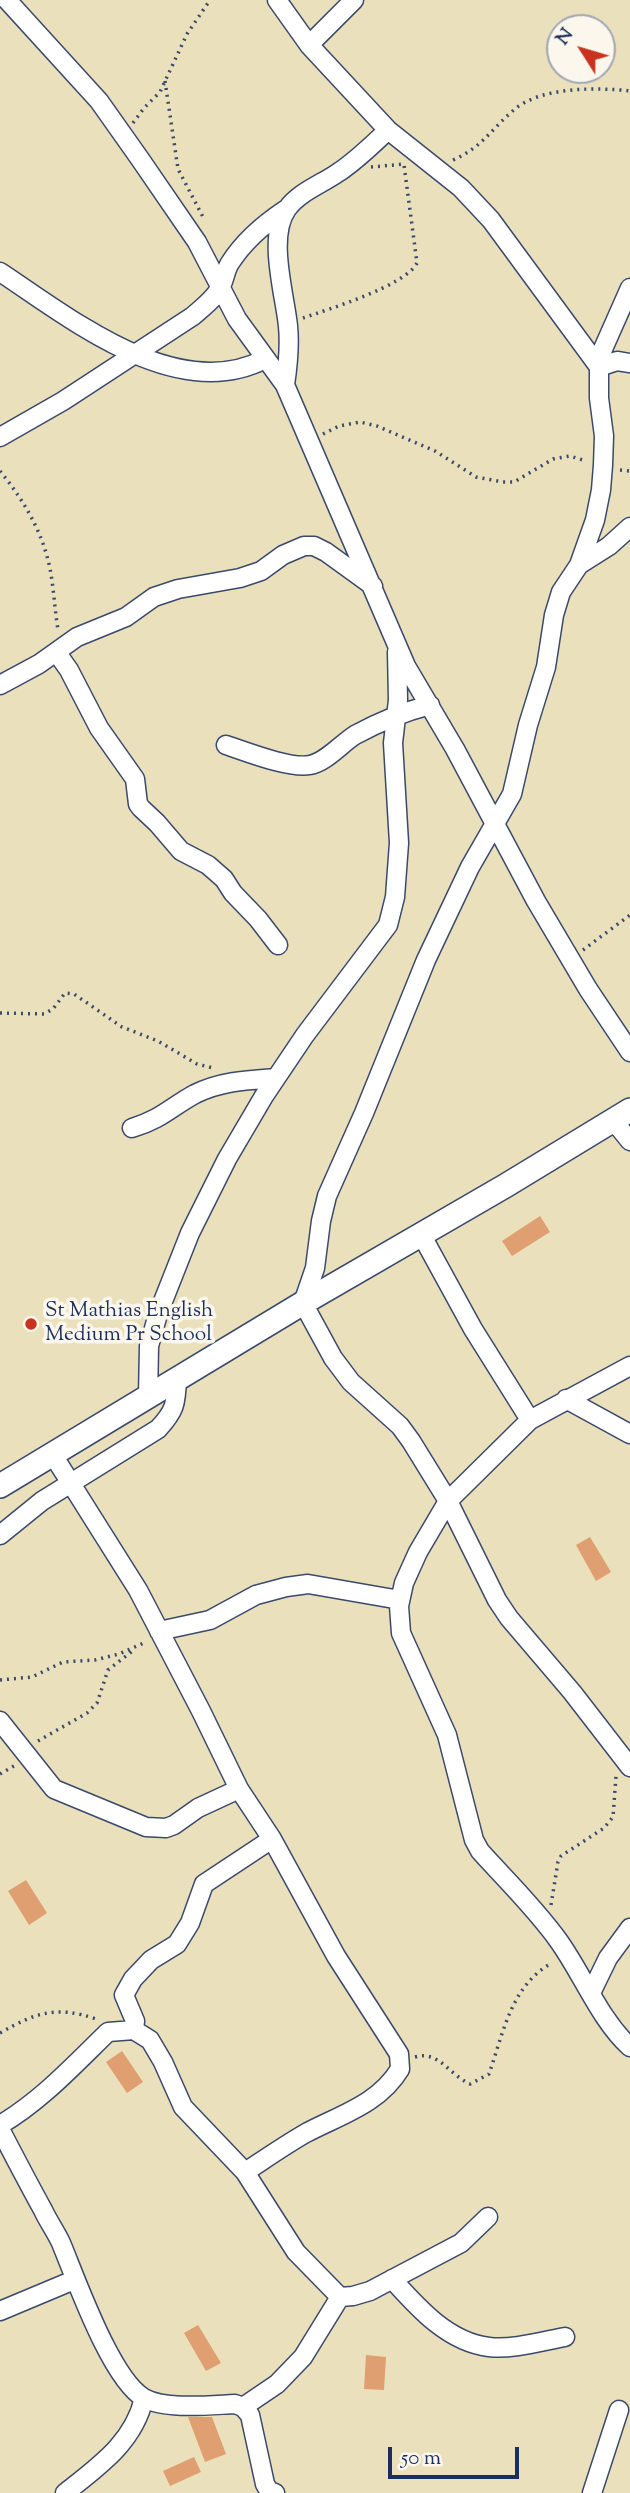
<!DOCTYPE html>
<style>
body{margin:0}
#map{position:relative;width:630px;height:2493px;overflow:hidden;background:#ebe0bc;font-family:"Sorts Mill Goudy",serif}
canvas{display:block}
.north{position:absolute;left:546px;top:14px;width:70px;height:70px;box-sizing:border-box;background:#fbf7ec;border:2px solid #a1a7b3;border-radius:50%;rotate:307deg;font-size:19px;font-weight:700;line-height:28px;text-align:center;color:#1b2f5e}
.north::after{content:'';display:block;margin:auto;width:24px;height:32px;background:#c8321e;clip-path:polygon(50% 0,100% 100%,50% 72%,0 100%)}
.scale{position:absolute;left:388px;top:2447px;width:131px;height:32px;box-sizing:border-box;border:4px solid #1b2f5e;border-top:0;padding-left:9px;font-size:21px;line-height:24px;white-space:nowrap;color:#1b2f5e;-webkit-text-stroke:5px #fbf7ec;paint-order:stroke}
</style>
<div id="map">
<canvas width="630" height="2493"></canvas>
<div class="north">N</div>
<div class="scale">50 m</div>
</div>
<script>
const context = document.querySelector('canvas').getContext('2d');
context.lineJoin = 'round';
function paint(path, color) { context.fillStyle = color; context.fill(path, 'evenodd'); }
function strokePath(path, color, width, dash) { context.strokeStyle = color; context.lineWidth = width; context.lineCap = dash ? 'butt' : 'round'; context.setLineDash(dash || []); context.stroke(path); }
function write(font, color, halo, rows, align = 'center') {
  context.font = font + ' "Sorts Mill Goudy",serif'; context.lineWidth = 7; context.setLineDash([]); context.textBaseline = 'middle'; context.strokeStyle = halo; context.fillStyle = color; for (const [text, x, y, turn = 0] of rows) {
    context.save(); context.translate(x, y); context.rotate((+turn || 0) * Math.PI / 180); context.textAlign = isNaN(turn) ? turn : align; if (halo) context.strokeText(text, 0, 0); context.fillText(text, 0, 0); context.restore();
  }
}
const building = new Path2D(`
 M540 1216 550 1232 512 1256 502 1241Z
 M590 1537 611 1572 596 1581 576 1545Z
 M26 1880 47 1913 29 1925 8 1891Z
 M122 2051 143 2082 127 2093 106 2062Z
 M198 2325 221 2363 206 2371 184 2333Z
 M366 2355 386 2357 384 2390 364 2389Z
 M188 2417H212L226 2454 205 2462Z
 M194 2457 201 2472 170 2486 163 2471Z`);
const path = new Path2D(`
 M165 81 178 169 203 217
 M133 123 144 108 160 92 187 34 210 0
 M453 160C483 147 492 128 515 109 541 87 597 87 630 91
 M371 167 405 164
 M303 318C329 309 405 286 417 263L404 165
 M323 434 339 426 360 422 377 426 435 451 476 477 503 482H514L553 459 570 456 586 461
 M620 470 630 471
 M0 471C25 502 44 534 51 574 54 593 55 611 58 630
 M583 950 630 915
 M0 1013 44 1014 53 1009 65 993 74 994 122 1027 158 1041 197 1064 213 1068
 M0 1680 32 1677 63 1662 95 1660 119 1654 146 1642
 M38 1741 87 1713 97 1703 108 1670 135 1649
 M0 1774 14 1766
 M551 1905 558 1862 561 1856 604 1828 613 1817 616 1776
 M0 2033C35 2013 56 2005 96 2019
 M415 2057C439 2050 449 2075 470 2084L489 2074C503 2034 511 1985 552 1963`);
const minor = new Path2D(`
 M7 0 99 101 140 159 197 242 237 319 285 385 406 666 455 749 536 901 588 989 630 1052
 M277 0 309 45 388 130 461 188 491 220 599 367 617 361 630 363
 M309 45 354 0
 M0 272C70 318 177 405 265 359
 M630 288 603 349 599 367V398L604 436 603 465 601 490 595 520 579 565 561 592 554 615 546 667 528 725 512 794 470 867 426 960 364 1113 327 1196 321 1221 315 1268 303 1303 333 1358 351 1382 400 1426 411 1441 448 1501 497 1600 509 1618 572 1692 630 1767
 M285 385C288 365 290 346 288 326 285 295 267 237 287 209 299 192 322 184 339 172 357 160 372 145 388 130
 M0 437 63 401 193 316C203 307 217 297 222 284 225 277 226 269 230 263 244 241 264 224 285 210
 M579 565 609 546 630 527
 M57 653 69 670 99 728 135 779 138 804 141 808 157 823 181 851 208 865 224 879 233 893 258 919 278 945
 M0 685 39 664 77 637 126 617 154 597 178 589 240 578 261 571 283 555 304 546H314L326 552 373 586
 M226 745C247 752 290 769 310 765 326 762 341 744 355 735 379 722 403 712 430 705
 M613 1120 630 1141
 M132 1128C162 1119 171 1107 195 1094 221 1081 248 1080 276 1078
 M421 1234 473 1329 530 1420
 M630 1366 530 1420 448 1501 418 1552 404 1583 399 1606 401 1633 447 1735 474 1840 480 1851C506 1880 535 1908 558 1940 582 1973 600 2020 630 2047
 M148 1397 149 1346 158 1314 190 1233 227 1159 264 1096 305 1035 388 925 395 897 399 843 393 743 398 700 397 652
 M566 1399 630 1434
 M53 1455 138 1590 201 1711 239 1789 272 1839 336 1956 399 2054 400 2069C379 2104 340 2115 306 2133 285 2145 265 2159 245 2172
 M0 1535 42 1501 158 1429C175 1411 176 1404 177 1379
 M159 1631 210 1620 256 1595 286 1587 308 1584 400 1600
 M0 1721 54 1789 146 1827 166 1828 174 1825 198 1808 239 1789
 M591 1993 608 1958 630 1928
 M134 2030 135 2021 124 1995 133 1979 151 1960 177 1944 190 1923 204 1884 272 1839
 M0 2125C41 2101 74 2065 108 2032L134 2030 150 2040 163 2062 183 2107 245 2172 296 2252 340 2297 353 2296 370 2291 461 2243 488 2217
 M0 2129C14 2156 28 2183 43 2210 48 2221 56 2232 61 2243 76 2279 111 2379 144 2398 165 2410 211 2405 235 2404L243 2407 250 2415 265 2484 269 2491 275 2493
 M392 2279C418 2308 448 2342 489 2347 511 2350 543 2341 565 2337
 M0 2311 74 2280
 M243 2407 277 2384 303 2357 340 2297
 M65 2493C99 2466 134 2442 144 2398
 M592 2493 619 2410`);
const major = new Path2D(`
 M0 1486 303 1303 505 1186 630 1110`);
const markers = [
 [31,1324,7,"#c8321e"]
];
const poiNames = [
 ["St Mathias English",45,1312],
 ["Medium Pr School",45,1336]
];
paint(building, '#df9f70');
strokePath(minor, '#3a4a6c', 21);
strokePath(major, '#3a4a6c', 26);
strokePath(path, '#3a4a6c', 3.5, [2, 5]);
strokePath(minor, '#fff', 18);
strokePath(major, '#fff', 23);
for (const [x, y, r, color] of markers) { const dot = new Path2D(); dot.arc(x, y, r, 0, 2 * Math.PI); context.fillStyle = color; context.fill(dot); strokePath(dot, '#fbf7ec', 2.5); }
write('21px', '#1b2f5e', '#fbf7ec', poiNames, 'left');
</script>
